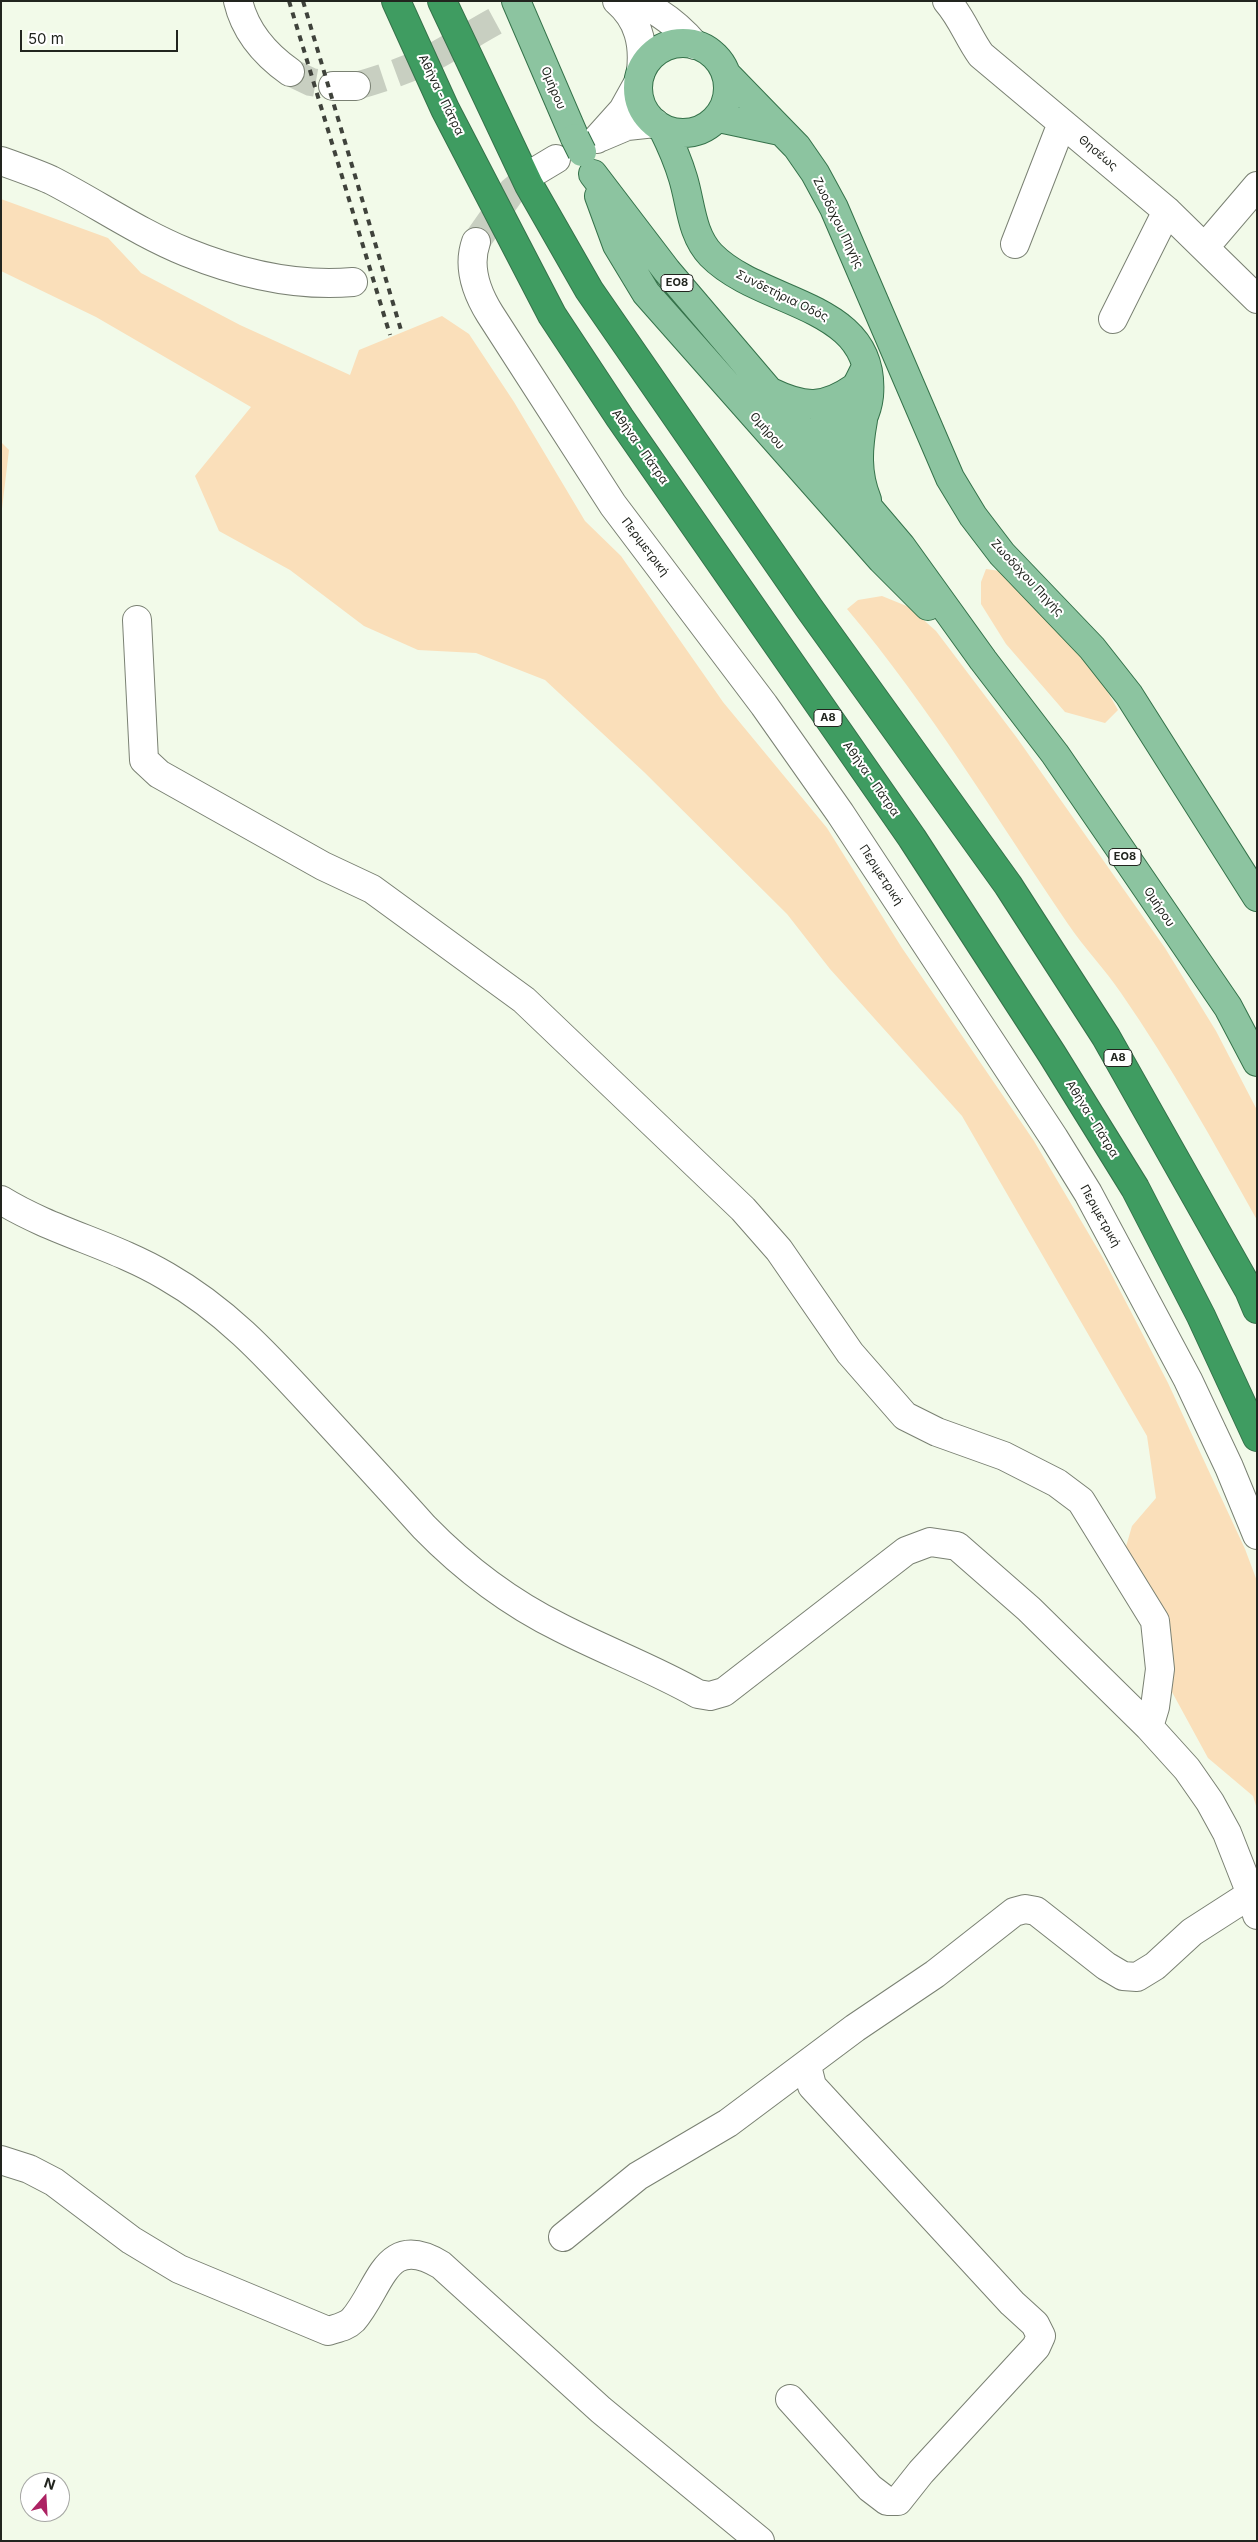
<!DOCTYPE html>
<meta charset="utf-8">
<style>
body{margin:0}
#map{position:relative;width:1258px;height:2542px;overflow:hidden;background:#f2fae9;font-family:Inter,sans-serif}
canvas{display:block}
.frame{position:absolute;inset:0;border:2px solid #22251f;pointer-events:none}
.north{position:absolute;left:20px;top:2472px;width:50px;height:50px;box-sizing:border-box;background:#fff;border:1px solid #a7a8a5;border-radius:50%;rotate:19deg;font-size:14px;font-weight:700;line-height:20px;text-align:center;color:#22251f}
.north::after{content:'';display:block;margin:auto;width:18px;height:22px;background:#ad2363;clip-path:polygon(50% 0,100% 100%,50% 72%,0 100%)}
.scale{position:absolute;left:20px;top:30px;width:158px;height:22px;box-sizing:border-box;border:2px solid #22251f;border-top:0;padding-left:6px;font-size:15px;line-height:18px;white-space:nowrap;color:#22251f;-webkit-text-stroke:4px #fff;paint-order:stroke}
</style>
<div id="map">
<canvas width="1258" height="2542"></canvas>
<div class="frame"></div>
<div class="north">N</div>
<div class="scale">50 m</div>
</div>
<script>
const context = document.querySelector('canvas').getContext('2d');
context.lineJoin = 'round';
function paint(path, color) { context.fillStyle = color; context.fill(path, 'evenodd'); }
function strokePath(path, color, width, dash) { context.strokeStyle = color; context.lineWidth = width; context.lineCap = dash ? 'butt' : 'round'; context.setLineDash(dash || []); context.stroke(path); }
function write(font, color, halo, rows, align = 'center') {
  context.font = font + ' Inter,sans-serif'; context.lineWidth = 4; context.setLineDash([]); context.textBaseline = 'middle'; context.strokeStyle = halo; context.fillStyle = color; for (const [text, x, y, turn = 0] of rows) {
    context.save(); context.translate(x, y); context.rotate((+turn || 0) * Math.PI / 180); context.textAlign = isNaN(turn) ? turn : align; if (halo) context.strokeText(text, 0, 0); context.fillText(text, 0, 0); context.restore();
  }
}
const green = new Path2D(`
 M1 199 108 238 141 273 240 325 350 375 359 350 442 316 469 334 514 402 585 521 621 556 723 702 827 828 902 948 1034 1141 1103 1258 1168 1383 1245 1549 1257 1581V1809L1253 1796 1208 1758 1172 1692 1167 1640 1125 1550 1132 1526 1156 1498 1147 1436 962 1116 830 969 787 914 644 772 545 680 476 653 418 650 364 626 290 570 219 531 195 476 251 407 96 317 1 271Z
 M1 442 9 450 1 517Z
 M986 569 1000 571 1097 673 1118 710 1105 723 1065 712 1006 644 981 604V582Z
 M882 596 909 607 936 631 1017 738 1165 948 1216 1031 1257 1110V1220C1214 1143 1171 1065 1121 993 1105 969 1084 948 1068 924 996 818 930 707 847 609L858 600Z`);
const minorTunnel = new Path2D(`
 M290 72 311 82 333 86
 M356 86C384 78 410 69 435 56 472 36 503 12 544 1
 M476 242 512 191 536 171`);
const minor = new Path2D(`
 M238 1C245 31 266 55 290 72
 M617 1C639 20 644 44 641 71
 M637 1C661 12 678 25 695 45
 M947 1C962 18 968 37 981 55L1167 211 1257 299
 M333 86H356
 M601 137 627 126 655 123
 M597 139 623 110 638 83
 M1 161C18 167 35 173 51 180 96 203 139 233 186 252 238 273 297 287 353 282
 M536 171 556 159
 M476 242C467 267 477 293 490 314L613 505 764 705 840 813 1054 1138 1088 1193 1188 1380 1229 1467 1257 1535
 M1015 244 1062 123
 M1205 247 1257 186
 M1113 319 1167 211
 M137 620 144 760 159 774 323 866 372 889 524 1000 743 1209 779 1250 850 1353 905 1416 937 1432 1004 1456 1057 1483 1081 1501 1155 1621 1160 1669 1155 1707 1149 1727
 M1 1200C53 1232 114 1245 166 1276 229 1312 271 1360 319 1412 354 1450 389 1488 424 1527 463 1567 510 1603 561 1628 606 1651 654 1669 698 1694L710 1696 724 1692 906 1551 930 1542 957 1546 1029 1609 1149 1727 1187 1769 1210 1802 1227 1833 1251 1894 1257 1915
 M1 2160 29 2169 54 2182 131 2240 179 2269 328 2331C337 2328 346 2327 353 2320 381 2288 385 2231 441 2265L601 2410 760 2541
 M563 2237 638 2176 728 2123 855 2028 935 1974 1014 1912 1025 1909 1036 1911 1106 1966 1123 1976 1137 1977 1155 1966 1192 1932 1251 1894
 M790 2399 870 2488 887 2501H898L921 2472 1036 2347 1041 2336 1035 2324 1012 2303 812 2086 807 2066`);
const major = new Path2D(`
 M516 1 575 138
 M638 88a45 45 0 1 1 90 0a45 45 0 1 1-90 0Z
 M727 75 797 147 815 173 834 208 950 478 973 516 1002 554 1092 648 1129 695 1257 897
 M719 118 780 131
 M663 129C671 145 678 161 683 178 691 204 691 234 711 255 762 307 877 302 869 396 865 431 839 449 809 463
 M593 174 667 271 901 546 983 660 1055 754 1114 840 1228 1007 1257 1062
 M599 196 617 245 646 293 882 560 928 606
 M771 392C804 408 824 409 854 388
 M863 420C858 448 856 473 867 500
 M796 448C827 424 848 407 865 369`);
const highway = new Path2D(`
 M396 1 445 109 552 315 620 418 912 838 1052 1054 1135 1188 1201 1316 1257 1437
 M442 1 529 185 589 290 809 608 1008 885 1106 1037 1249 1290 1257 1309`);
const rail = new Path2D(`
 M289 1 390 335
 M303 1 401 330`);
const majorBridge = new Path2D(`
 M575 138 582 152`);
const shields = [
 [677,283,32],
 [828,718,28],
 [1125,857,32],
 [1118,1058,28]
];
const shieldNames = [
 ["ΕΟ8",677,283],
 ["Α8",828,718],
 ["ΕΟ8",1125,857],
 ["Α8",1118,1058]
];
const streetNames = [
 ["Ομήρου",553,88,67],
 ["Αθήνα - Πάτρα",441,95,64],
 ["Θησέως",1098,153,40],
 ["Ζωοδόχου Πηγής",838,223,64],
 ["Συνδετήρια Οδός",782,296,26],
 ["Ομήρου",767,431,48],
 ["Αθήνα - Πάτρα",640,447,55],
 ["Περιμετρική",645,547,53],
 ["Ζωοδόχου Πηγής",1027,578,47],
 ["Αθήνα - Πάτρα",871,779,55],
 ["Περιμετρική",881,875,57],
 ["Ομήρου",1159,907,56],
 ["Αθήνα - Πάτρα",1092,1119,58],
 ["Περιμετρική",1100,1216,61]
];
paint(green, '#fadfba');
strokePath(minorTunnel, '#c8cfc1', 28, [28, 14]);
strokePath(minor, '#7a8173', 30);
strokePath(major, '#35724a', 30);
strokePath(highway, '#35724a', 30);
strokePath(minor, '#fff', 28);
strokePath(major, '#8cc4a0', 28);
strokePath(highway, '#3f9c61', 28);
strokePath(rail, '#3f423b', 4, [6, 6]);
strokePath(majorBridge, '#35724a', 30, []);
strokePath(majorBridge, '#8cc4a0', 28);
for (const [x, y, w] of shields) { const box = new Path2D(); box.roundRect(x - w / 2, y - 8.5, w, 17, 4); context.fillStyle = '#fff'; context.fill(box); strokePath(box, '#22251f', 1); }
write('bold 11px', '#22251f', null, shieldNames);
write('12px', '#22251f', '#fff', streetNames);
</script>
